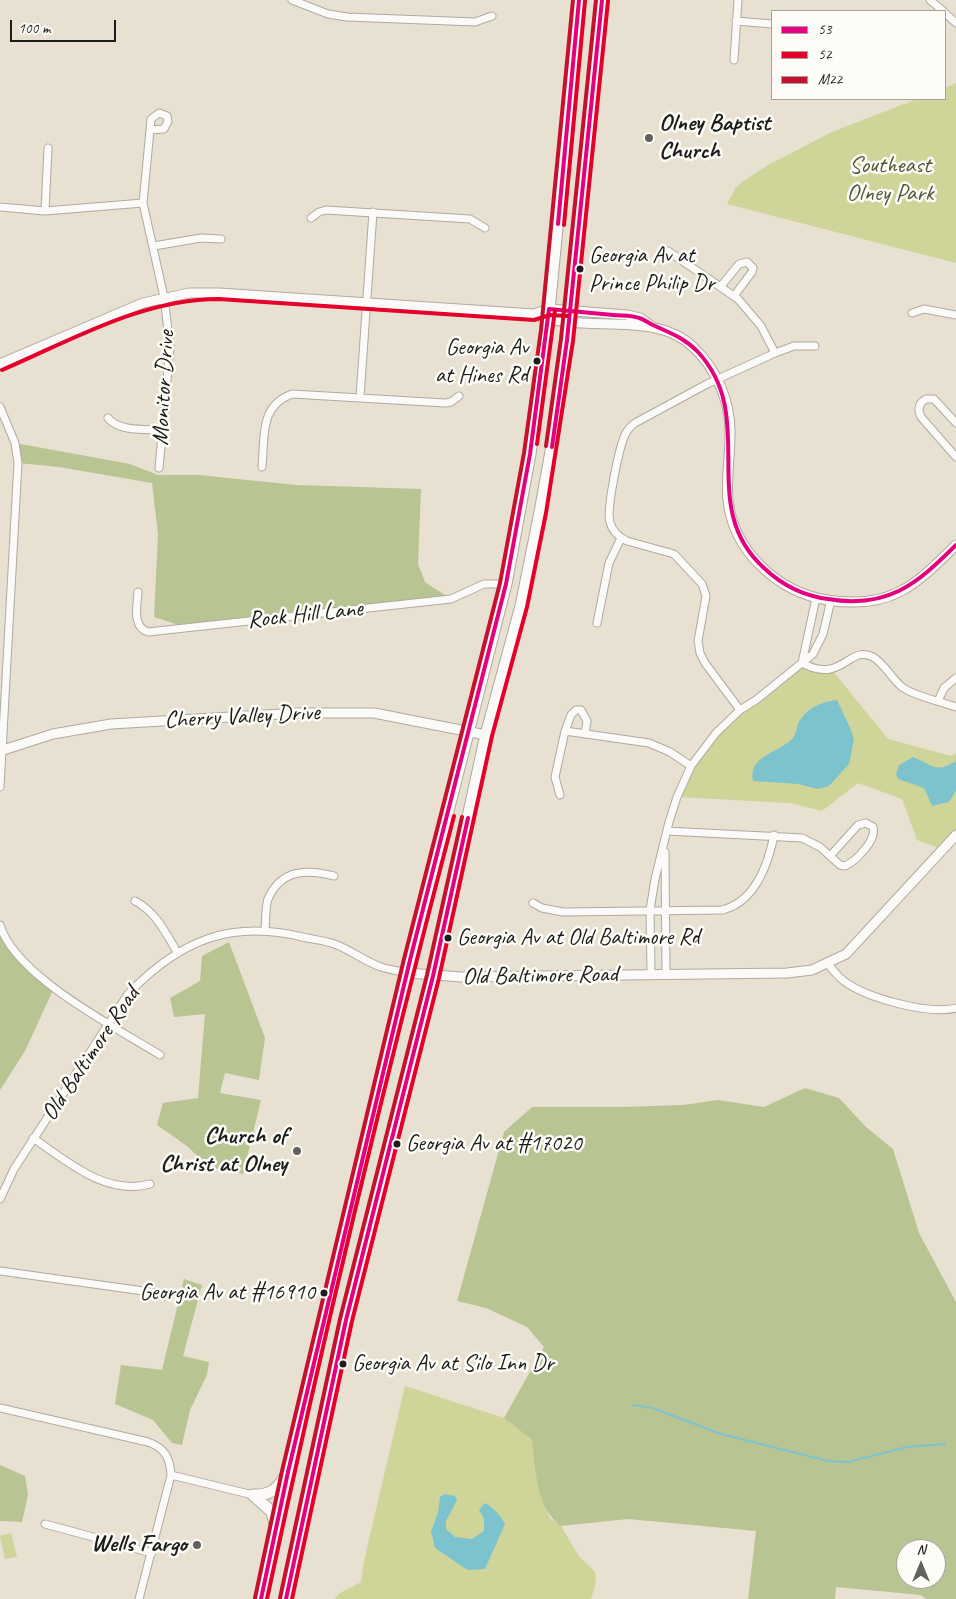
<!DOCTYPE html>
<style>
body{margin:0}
#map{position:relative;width:956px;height:1599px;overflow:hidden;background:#e8e0d1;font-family:Caveat,sans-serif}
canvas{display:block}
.legend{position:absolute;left:771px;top:10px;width:175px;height:90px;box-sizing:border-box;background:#fdfcf7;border:1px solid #a3a29f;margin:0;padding:6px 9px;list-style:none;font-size:15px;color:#1c1c1c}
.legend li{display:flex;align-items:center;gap:10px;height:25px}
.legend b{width:25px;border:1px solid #a3a29f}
.north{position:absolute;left:896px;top:1539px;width:50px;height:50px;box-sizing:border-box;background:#fdfcf7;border:1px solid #a3a29f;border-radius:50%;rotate:0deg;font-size:14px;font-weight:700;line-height:20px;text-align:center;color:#1c1c1c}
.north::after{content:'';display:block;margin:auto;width:18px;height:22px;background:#63615b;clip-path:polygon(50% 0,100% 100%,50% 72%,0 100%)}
.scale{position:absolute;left:10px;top:20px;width:106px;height:22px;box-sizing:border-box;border:2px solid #1c1c1c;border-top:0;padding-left:6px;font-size:15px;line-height:18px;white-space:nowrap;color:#1c1c1c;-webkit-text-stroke:4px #fdfcf7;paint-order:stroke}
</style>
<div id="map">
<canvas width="956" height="1599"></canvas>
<ul class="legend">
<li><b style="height:6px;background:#e5007d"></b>53</li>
<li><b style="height:6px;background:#e4002b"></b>52</li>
<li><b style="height:6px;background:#c8102e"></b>M22</li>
</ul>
<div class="north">N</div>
<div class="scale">100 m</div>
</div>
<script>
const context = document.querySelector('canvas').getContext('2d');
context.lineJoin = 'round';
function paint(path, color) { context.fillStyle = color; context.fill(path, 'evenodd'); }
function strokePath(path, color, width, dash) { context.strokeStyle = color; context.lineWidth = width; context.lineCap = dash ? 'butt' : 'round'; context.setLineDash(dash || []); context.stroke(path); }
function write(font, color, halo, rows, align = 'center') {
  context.font = font + ' Caveat,sans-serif'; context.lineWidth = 5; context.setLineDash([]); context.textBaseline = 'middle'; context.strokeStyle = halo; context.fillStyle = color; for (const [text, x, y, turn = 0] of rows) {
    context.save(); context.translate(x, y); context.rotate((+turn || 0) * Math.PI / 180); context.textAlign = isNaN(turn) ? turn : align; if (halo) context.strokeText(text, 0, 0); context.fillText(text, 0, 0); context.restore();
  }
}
const green = new Path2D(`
 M956 83V263L727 204 736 187 745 180 770 164 832 132 917 99H945V88Z
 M802 663 832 670 888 739 951 756 956 753V835L942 849 917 840 902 799 858 783 822 811 790 803 677 797 691 766 716 733Z
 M405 1386 504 1418 532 1440 539 1491 550 1518 561 1526 578 1555 595 1572 596 1583 591 1599H335L338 1594 361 1582 364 1561Z
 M11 1533 17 1557 5 1559 0 1536Z`);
const forest = new Path2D(`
 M15 443 130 464 158 475H199L296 485 421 489 418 564 425 582 451 599 188 628 154 617 158 534 152 483 59 467 18 463Z
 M3 933 13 952 54 988 25 1051 0 1090V934Z
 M229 942 265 1038 259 1080 225 1073 220 1093 261 1100 243 1174 209 1167 187 1146 157 1125 163 1103 198 1098 205 1014 174 1017 170 998 200 981 202 956Z
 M805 1088 839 1098 866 1127 893 1149 919 1233 956 1302V1599H926L921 1595 836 1587 835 1599H748L756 1531 628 1519 561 1526C535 1507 536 1469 532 1440L504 1418 544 1347 527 1327 486 1308 457 1301 504 1132 532 1107H622L683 1105 718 1100 764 1107ZM906 1549H936V1579H906Z
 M184 1279 202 1285 183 1356 209 1362 207 1375 190 1410 182 1445 172 1443 153 1420 115 1404 121 1365 162 1370Z
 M0 1465 25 1476 28 1495 22 1522 0 1521Z`);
const water = new Path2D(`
 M837 700 851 730 854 740 849 764 829 786 818 789 798 784 753 781C748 756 778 753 792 739 796 735 796 729 798 724 806 708 821 702 837 700Z
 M913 757C933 765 935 774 956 761V791L949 802 932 806 924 788 898 779 896 774 899 765Z
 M445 1494 455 1496 457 1500 446 1521V1529L455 1537 472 1539 484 1531V1519L479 1510 485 1503C494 1508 500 1515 505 1524L485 1569 469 1570 463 1567 435 1548 431 1531 438 1513 440 1497Z`);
const stream = new Path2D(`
 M633 1405 653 1408 721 1434 828 1461 848 1462 907 1447 945 1444`);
const minor = new Path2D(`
 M292 0 328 14 347 17 475 22 492 16
 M930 0 943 11
 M945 13 956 23
 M736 21 772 24
 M734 60 738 0
 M150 130 164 129 168 121 167 116 159 113 151 119 150 130 143 203 164 297 170 347 159 468
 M0 207 45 211 143 203
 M45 211 48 148
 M311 218 319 212 326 210 470 219 485 228
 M154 246 201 238 221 239
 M668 251 738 299 761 326 775 353
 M721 286 739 264 747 262 753 268 752 272 734 296
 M912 313 924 309 956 315
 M360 397 373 212
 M0 407 15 443 18 463 0 787
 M108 418C119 432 146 429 163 430
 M956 423 934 399H926C919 403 917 409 921 417L956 457
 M262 467C265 437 259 406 292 394L445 403 451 402 459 396
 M138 592C137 606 132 627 148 632L451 599 484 584H506
 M597 623 609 563 621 538
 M802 663C842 685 849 644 873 657 884 663 892 679 902 687 914 696 942 702 956 707
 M802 663 816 598
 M938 701 944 688 956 678
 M740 710 705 663 700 653 698 641 706 596 702 584 674 554 627 541C619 537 612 531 610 522 606 510 619 448 625 435 627 430 631 426 635 423L707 384 775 353 794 346H815
 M565 731 571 715 576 710H581L587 721 585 734
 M560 795 555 777 565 731 649 743 670 752 691 766
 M667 831 802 838 820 847 840 865 845 866C856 861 877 840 873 827L866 823 858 825 830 856
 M665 852 666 974
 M135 901C156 912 165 932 177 952
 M533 903 542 908 563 912 722 910C755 902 768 865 774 835
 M0 925C15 976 115 1027 160 1055
 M265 930C266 920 265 907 268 899 281 869 307 869 334 876
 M828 964C833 970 838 977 844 981 866 998 929 1015 956 1008
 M651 974 650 910 655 879 669 822 677 797 691 766 716 733 740 710 756 700 813 654 823 634 831 600
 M33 1138C68 1162 106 1196 150 1184
 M0 1199 14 1169 128 994C181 939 232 919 307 938 317 940 327 941 337 945 352 951 366 962 381 967 390 970 399 971 408 973
 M0 1271 165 1294
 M0 1408 148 1442C165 1448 170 1458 171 1475L139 1599
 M171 1475 253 1495
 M45 1524 152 1553`);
const tertiary = new Path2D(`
 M534 314 549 309 627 315 640 318 651 326
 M0 364 143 303 189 293H219L534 314C582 335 654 309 693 347 717 369 731 403 730 435 730 457 726 478 728 500 733 551 778 592 827 600 890 610 915 586 956 545
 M0 751 53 734 111 724 299 713H374L486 735
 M408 973 461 977 787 973 812 970 846 954 956 835`);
const primary = new Path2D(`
 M253 1495 272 1512 275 1524
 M253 1495C268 1496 277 1490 284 1478
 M261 1599 288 1472 410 960 506 584 530 454 547 331 579 0
 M286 1599 346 1320 433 976 486 735 521 606 540 512 552 446 567 340 602 0`);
const bus1 = new Path2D(`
 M558 224 579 0
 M552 447 567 340 602 0
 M261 1599 288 1472 410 960 506 584 530 454 549 309C570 311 592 313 613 315 621 316 632 315 639 318 644 319 648 323 653 325 670 333 685 338 698 352 760 419 695 506 764 568 782 585 804 596 828 599 887 609 916 585 956 545
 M286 1599 346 1320 433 976 468 818`);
const bus2 = new Path2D(`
 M564 225 585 1
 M2 370C72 340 142 299 219 299L534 320 550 315 568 316
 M537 444 555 310
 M267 1599C323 1337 386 1075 454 816
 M292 1599 352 1321 439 978 492 736 527 607 546 513 573 341 608 1`);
const bus3 = new Path2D(`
 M546 446 561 339 596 0
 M255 1598 282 1471 404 959 500 583 524 453 541 330 573 0
 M280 1598 340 1319 427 975 462 817`);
const markers = [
 [649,138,5,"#63615b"],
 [580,269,4.5,"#1c1c1c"],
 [537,361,4.5,"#1c1c1c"],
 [448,938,4.5,"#1c1c1c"],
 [397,1144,4.5,"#1c1c1c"],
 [297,1151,5,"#63615b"],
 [324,1293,4.5,"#1c1c1c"],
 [343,1364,4.5,"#1c1c1c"],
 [197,1545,5,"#63615b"]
];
const busNames = [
 ["Georgia Av at",589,256],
 ["Prince Philip Dr",589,284],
 ["Georgia Av",528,348,"right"],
 ["at Hines Rd",528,376,"right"],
 ["Georgia Av at Old Baltimore Rd",457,938],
 ["Georgia Av at #17020",406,1144],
 ["Georgia Av at #16910",315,1293,"right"],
 ["Georgia Av at Silo Inn Dr",352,1364]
];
const poiNames = [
 ["Olney Baptist",659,124,"left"],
 ["Church",659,152,"left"],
 ["Church of",287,1137],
 ["Christ at Olney",287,1165],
 ["Wells Fargo",187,1545]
];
const parkNames = [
 ["Southeast",890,166],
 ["Olney Park",890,194]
];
const streetNames = [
 ["Monitor Drive",164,388,-87],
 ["Rock Hill Lane",305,615,-6],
 ["Cherry Valley Drive",242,717,-3],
 ["Old Baltimore Road",540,976,-1],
 ["Old Baltimore Road",91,1054,-56]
];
paint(green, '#cfd499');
paint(forest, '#b9c493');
paint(water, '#7dc3ce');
strokePath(stream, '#7dc3ce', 2);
strokePath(minor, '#afaaa0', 9);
strokePath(tertiary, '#afaaa0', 11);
strokePath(primary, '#afaaa0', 13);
strokePath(minor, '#fcfaf8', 7);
strokePath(tertiary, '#fcfaf8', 9);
strokePath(primary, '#fcfaf8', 11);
strokePath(bus1, '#e5007d', 4);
strokePath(bus2, '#e4002b', 4);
strokePath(bus3, '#c8102e', 4);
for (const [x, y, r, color] of markers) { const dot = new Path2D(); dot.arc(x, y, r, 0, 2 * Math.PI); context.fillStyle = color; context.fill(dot); strokePath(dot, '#fdfcf7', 2); }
write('23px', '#1c1c1c', '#fdfcf7', busNames, 'left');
write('bold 24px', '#1c1c1c', '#fdfcf7', poiNames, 'right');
write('24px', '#535938', '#fdfcf7', parkNames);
write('24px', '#1c1c1c', '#fdfcf7', streetNames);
</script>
